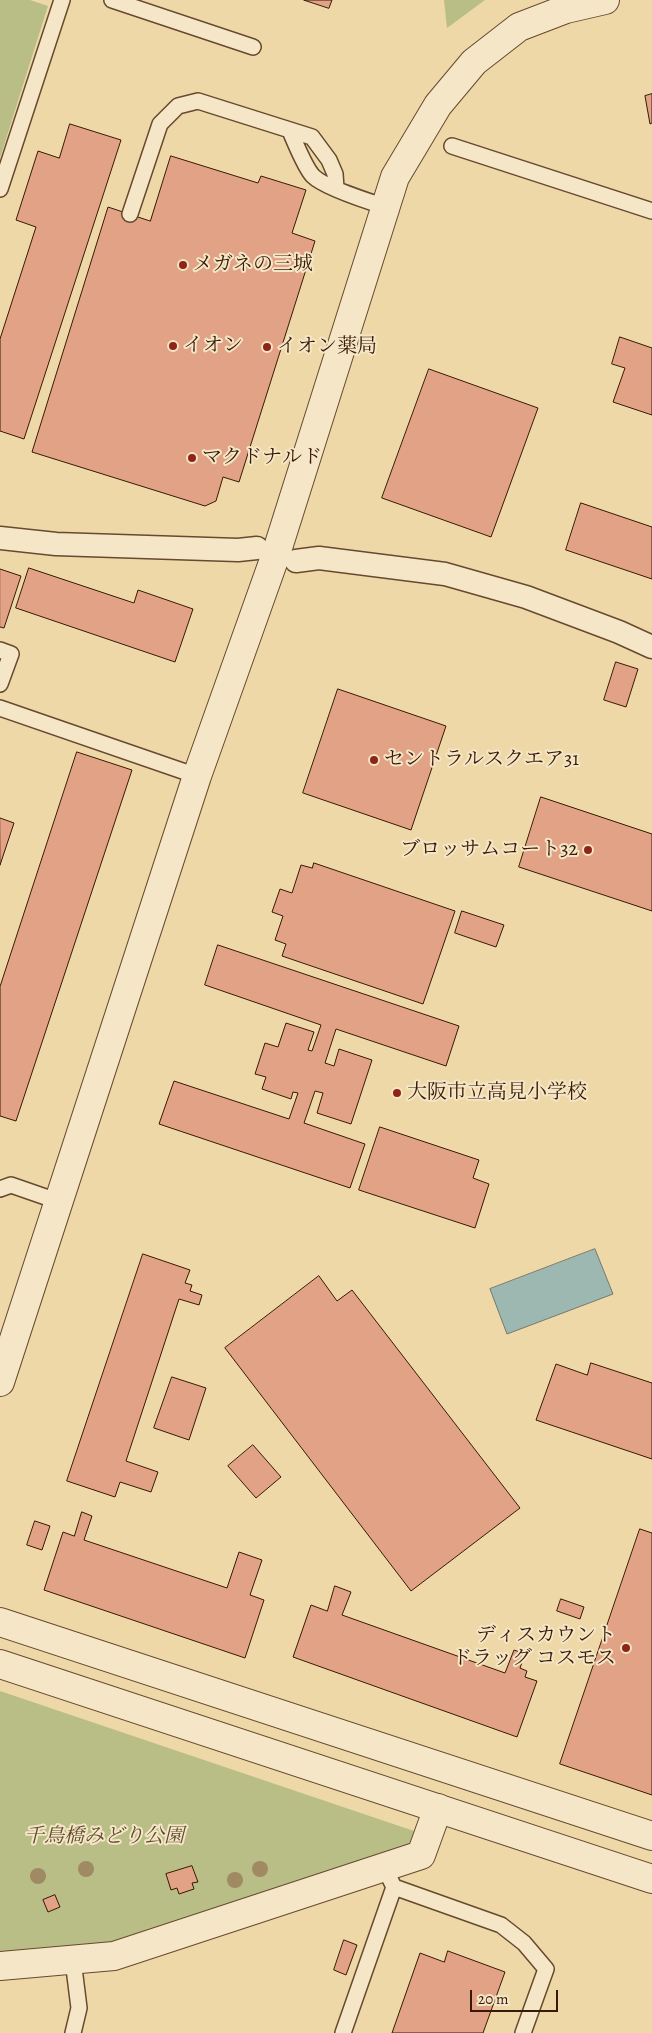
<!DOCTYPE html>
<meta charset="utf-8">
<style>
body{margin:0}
#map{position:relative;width:652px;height:2033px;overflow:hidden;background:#eed8a7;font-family:Alegreya,serif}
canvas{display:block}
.scale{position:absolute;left:470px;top:1990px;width:88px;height:22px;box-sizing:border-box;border:2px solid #381906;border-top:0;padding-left:6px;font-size:15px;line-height:18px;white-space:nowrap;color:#381906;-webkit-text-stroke:4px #f4e6c6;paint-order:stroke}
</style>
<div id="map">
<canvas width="652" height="2033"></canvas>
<div class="scale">20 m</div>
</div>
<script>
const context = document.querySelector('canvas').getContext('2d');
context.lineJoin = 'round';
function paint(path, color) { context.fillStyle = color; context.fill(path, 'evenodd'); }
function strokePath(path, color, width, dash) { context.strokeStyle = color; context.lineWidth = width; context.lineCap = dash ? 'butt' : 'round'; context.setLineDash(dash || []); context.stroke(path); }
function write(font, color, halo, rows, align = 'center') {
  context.font = font + ' Alegreya,"Noto Serif JP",serif'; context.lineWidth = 4; context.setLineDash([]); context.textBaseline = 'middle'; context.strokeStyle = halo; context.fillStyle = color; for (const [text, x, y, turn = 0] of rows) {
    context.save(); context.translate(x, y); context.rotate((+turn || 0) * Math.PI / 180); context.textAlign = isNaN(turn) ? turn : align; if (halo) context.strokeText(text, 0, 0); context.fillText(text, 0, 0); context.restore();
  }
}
const green = new Path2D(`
 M0 0H30L48 6 0 158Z
 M444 0H485L447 28Z
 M0 1691 414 1831 411 1845 104 1948 0 1955Z`);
const water = new Path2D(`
 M595 1249 613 1294 507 1334 490 1289Z`);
const building = new Path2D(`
 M304 0H332L329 8Z
 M652 94V123L650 124 645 96Z
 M70 124 121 140 24 439 0 431V339L36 227 16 220 38 151 59 158Z
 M171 156 258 183 261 176 306 190 292 233 315 241 239 482 223 477 216 501 205 506 32 452 108 207 150 221Z
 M620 337 652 348V415L613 402 625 368 612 364Z
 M429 369 538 408 491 537 382 498Z
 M581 503 652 527V579L566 550Z
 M29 568 134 603 138 590 193 609 175 662 16 608Z
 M0 569 21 576 4 628 0 627Z
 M616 662 638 669 626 707 604 700Z
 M338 689 446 726 411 830 303 793Z
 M77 752 132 770 16 1121 0 1116V987Z
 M541 797 652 834V911L519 867Z
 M0 818 14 823 0 865Z
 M314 863 455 911 423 1004 282 956 286 944 275 940 283 916 272 912 280 889 292 893 301 865 312 868Z
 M462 911 504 925 496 947 455 933Z
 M218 945 459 1026 446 1066 336 1029 325 1063 334 1066 339 1049 372 1060 351 1124 317 1113 323 1093 315 1091 304 1123 365 1144 350 1188 159 1124 174 1081 289 1119 298 1093 293 1092 291 1099 262 1089 266 1077 255 1074 265 1043 278 1047 286 1023 314 1032 308 1050 312 1051 321 1025 205 985Z
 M380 1127 479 1160 473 1178 489 1184 475 1228 359 1190Z
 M143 1254 190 1270 185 1283 192 1285 190 1291 202 1295 199 1305 179 1299 126 1461 158 1472 151 1492 120 1482 115 1497 67 1481Z
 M319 1276 337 1301 352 1290 520 1508 411 1591 225 1348Z
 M591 1363 652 1383V1459L536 1420 556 1364 587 1375Z
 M172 1377 206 1388 189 1440 154 1428Z
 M253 1445 281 1477 256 1498 228 1466Z
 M82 1512 92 1516 84 1540 227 1588 239 1552 262 1560 250 1595 264 1600 245 1658 44 1590 63 1532 74 1536Z
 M35 1521 50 1526 42 1550 27 1545Z
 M640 1529 652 1533V1795L560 1764Z
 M335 1586 351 1592 342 1615 505 1673 514 1650 525 1654 520 1668 527 1671 525 1677 537 1681 517 1737 293 1657 311 1605 327 1611Z
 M561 1599 584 1607 580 1619 557 1611Z
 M192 1866 198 1882 192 1883 194 1889 179 1894 177 1888 171 1890 166 1874Z
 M55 1895 60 1907 48 1912 43 1900Z
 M344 1940 357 1945 346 1975 334 1970Z
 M448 1951 505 1972 483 2033H392L420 1953 444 1962Z`);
const service = new Path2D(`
 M112 0 253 47
 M290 131C295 142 305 168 313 176 324 187 370 202 386 207
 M452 146 652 211
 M0 189 62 0
 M130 214 160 124 178 106 198 101 312 137 329 160 335 174 336 188
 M0 650 11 654 0 684
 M0 708 197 776
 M0 1189 11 1185 60 1202
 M394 1887 501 1925 524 1943 546 1969 523 2033
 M73 1960 79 2008 73 2033
 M343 2033 394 1887 390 1879`);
const pedestrian = new Path2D(`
 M0 538 56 544 238 550 257 548
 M296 561 319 558 445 574 526 597 619 632 652 647`);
const minor = new Path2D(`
 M0 1966 114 1956 421 1855 438 1808`);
const tertiary = new Path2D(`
 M0 1382 197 776 276 554 395 177 438 105 474 62 519 27 566 9 605 0
 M0 1622 652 1836
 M0 1664 652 1879`);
const trees = [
 [86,1869],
 [260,1869],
 [38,1876],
 [235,1880]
];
const markers = [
 [183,265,5,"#8f2418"],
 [173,346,5,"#8f2418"],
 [267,347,5,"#8f2418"],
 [192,458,5,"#8f2418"],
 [374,760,5,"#8f2418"],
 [588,850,5,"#8f2418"],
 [397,1093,5,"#8f2418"],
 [626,1648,5,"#8f2418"]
];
const poiNames = [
 ["メガネの三城",193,265],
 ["イオン",183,346],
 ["イオン薬局",277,347],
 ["マクドナルド",202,458],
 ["セントラルスクエア31",384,760],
 ["ブロッサムコート32",578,850,"right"],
 ["大阪市立高見小学校",407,1093],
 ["ディスカウント",616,1636,"right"],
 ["ドラッグ コスモス",616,1659,"right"]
];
const parkNames = [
 ["千鳥橋みどり公園",104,1837]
];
paint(green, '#b9be87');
paint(water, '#9cb8b1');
strokePath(water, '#74786d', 1);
paint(building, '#e1a285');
strokePath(building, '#381906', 1);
strokePath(service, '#66492e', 18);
strokePath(pedestrian, '#66492e', 25);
strokePath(minor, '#66492e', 30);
strokePath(tertiary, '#66492e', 30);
strokePath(service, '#f4e6c6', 15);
strokePath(pedestrian, '#f4e6c6', 22);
strokePath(minor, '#f4e6c6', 28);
strokePath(tertiary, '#f4e6c6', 28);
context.fillStyle = '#9f8a64';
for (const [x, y] of trees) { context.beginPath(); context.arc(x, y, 8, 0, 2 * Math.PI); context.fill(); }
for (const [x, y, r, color] of markers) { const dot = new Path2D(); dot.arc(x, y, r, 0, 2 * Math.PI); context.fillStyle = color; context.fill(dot); strokePath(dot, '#f4e6c6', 2); }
write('20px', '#381906', '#f4e6c6', poiNames, 'left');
write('italic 20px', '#5f4b2d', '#f4e6c6', parkNames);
</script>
